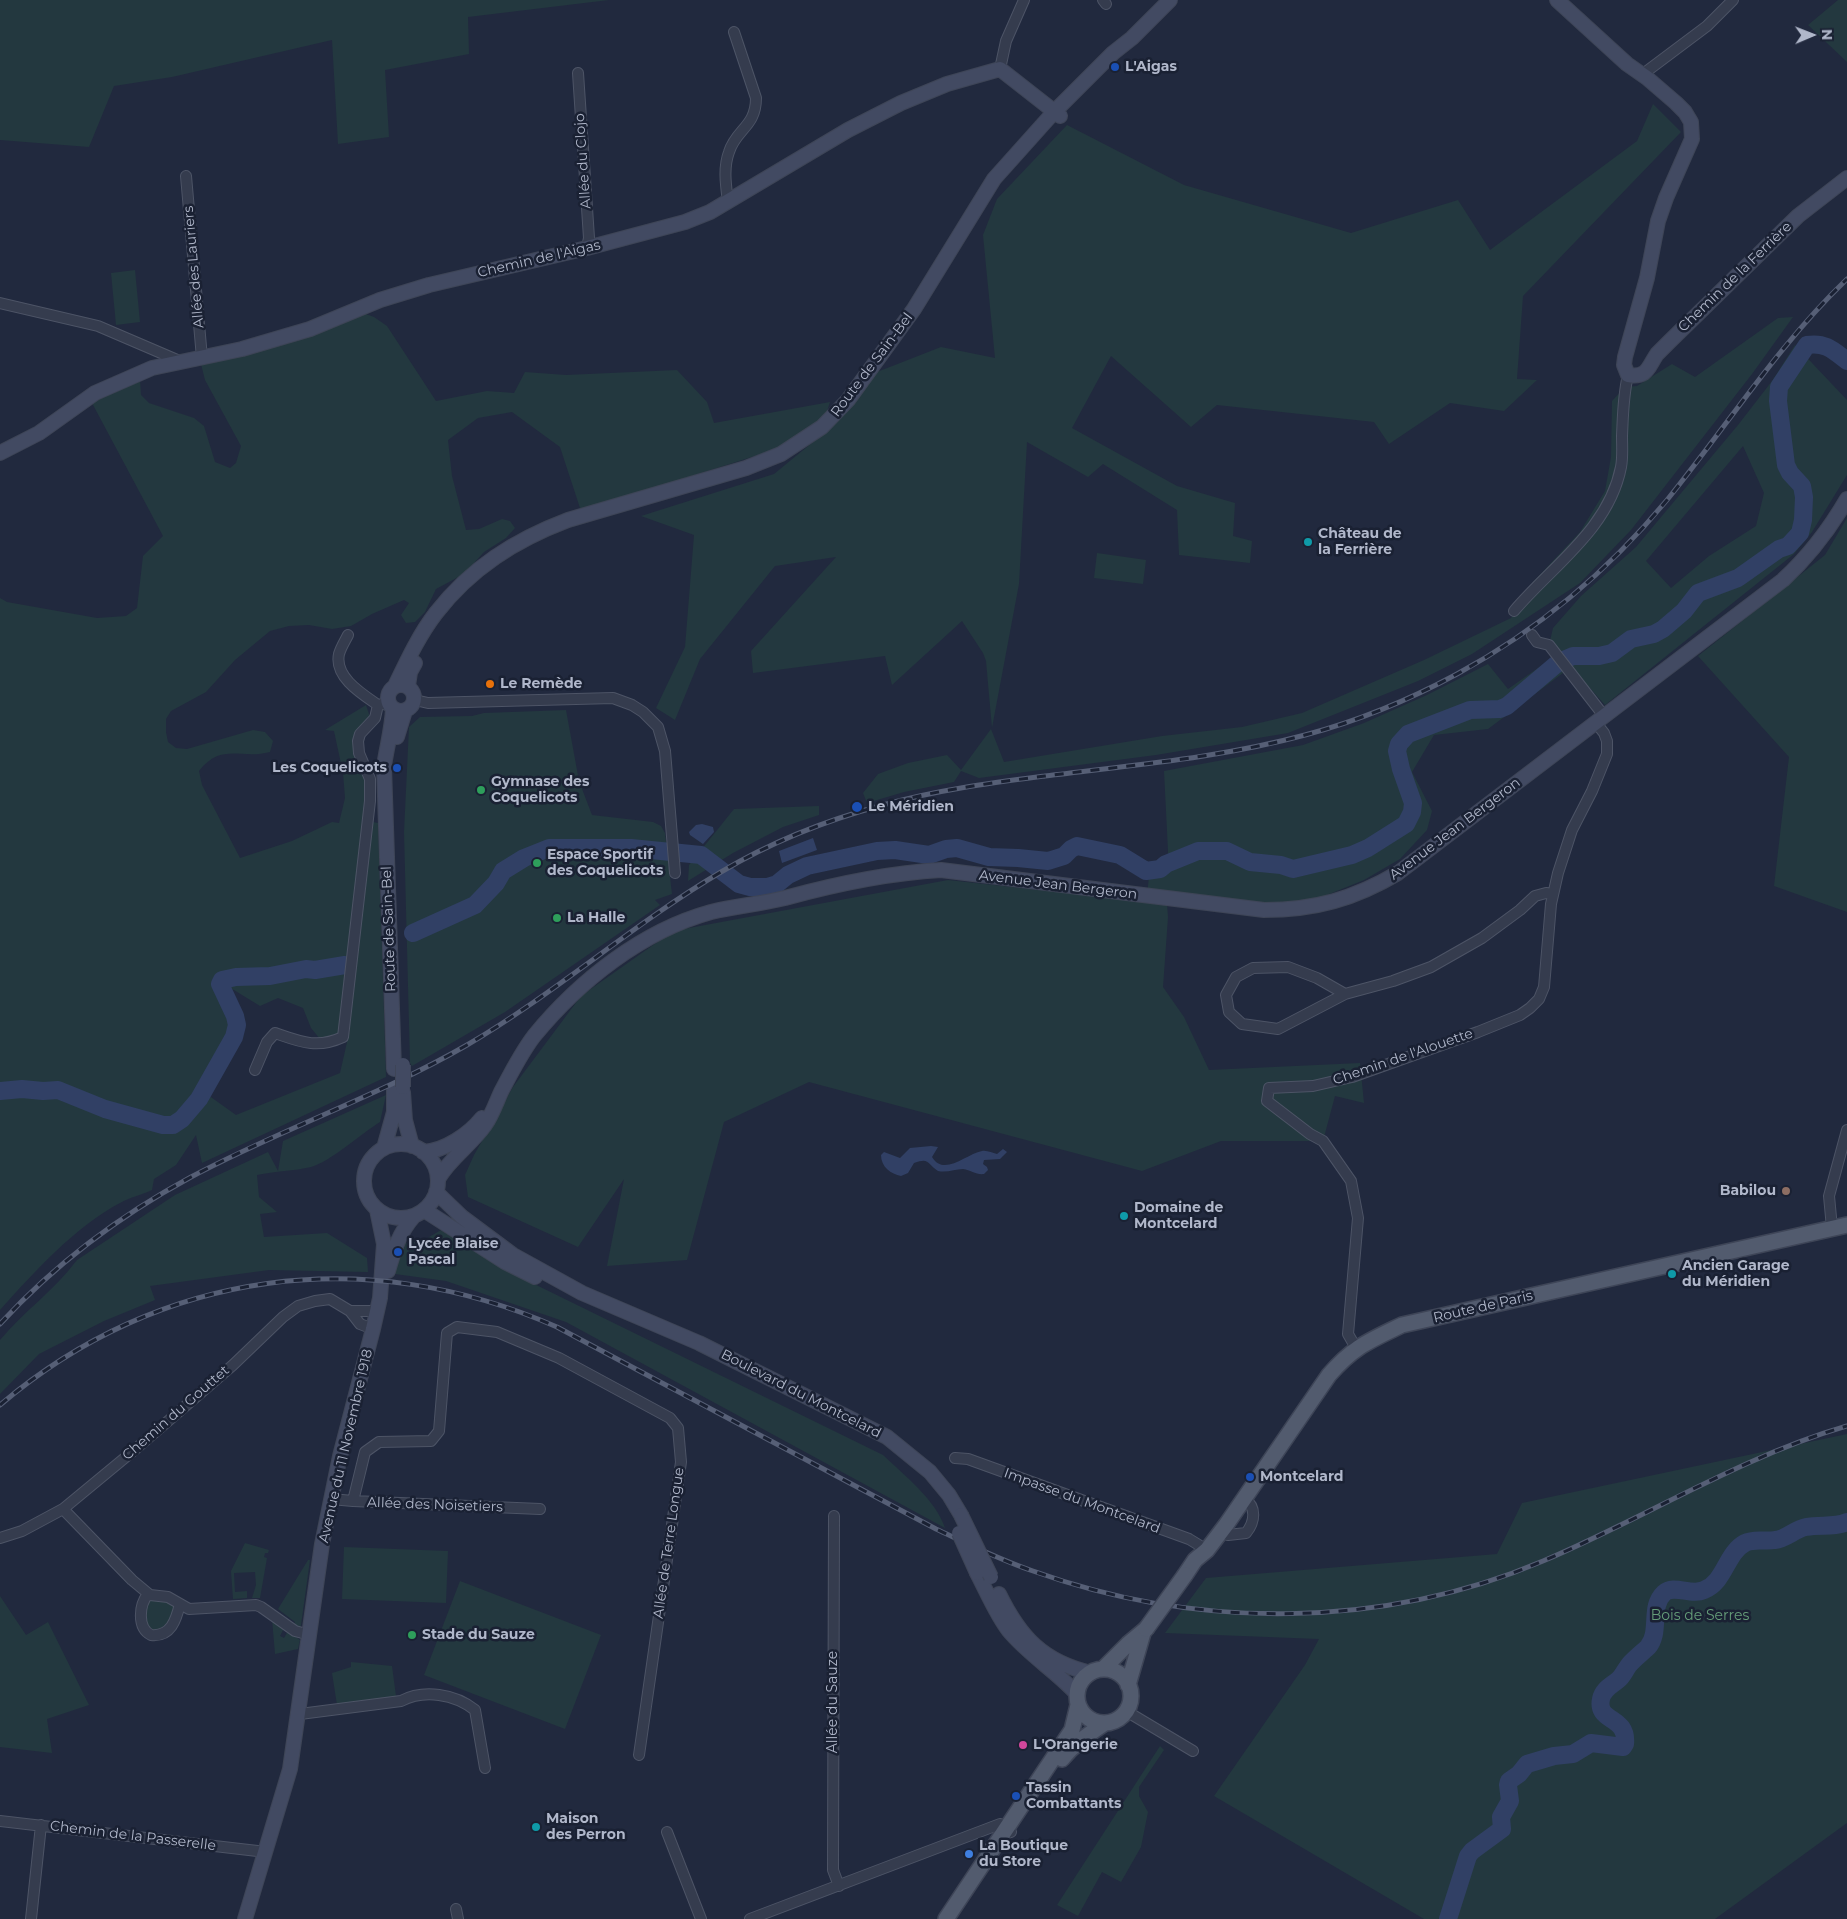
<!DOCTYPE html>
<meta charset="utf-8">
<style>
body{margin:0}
#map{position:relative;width:1847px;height:1919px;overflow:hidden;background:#21293e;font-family:Montserrat,sans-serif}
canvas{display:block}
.north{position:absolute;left:1787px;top:10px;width:50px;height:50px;-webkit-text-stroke:4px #1a2133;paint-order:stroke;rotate:89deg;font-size:14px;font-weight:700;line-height:20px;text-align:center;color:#b0b7ca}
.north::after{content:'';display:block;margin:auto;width:18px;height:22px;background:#b0b7ca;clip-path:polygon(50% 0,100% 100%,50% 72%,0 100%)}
</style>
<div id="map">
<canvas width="1847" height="1919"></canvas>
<div class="north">N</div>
</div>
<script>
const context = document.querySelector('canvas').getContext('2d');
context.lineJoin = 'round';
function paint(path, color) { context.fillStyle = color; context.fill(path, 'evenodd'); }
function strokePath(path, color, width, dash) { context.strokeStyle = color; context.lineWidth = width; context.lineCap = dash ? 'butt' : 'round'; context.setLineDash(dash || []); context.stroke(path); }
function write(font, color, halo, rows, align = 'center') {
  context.font = font + ' Montserrat,sans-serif'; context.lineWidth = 5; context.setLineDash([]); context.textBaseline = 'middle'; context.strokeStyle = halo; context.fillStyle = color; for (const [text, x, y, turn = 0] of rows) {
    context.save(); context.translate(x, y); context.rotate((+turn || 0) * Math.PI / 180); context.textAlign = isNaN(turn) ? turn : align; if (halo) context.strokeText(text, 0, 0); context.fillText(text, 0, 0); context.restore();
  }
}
const green = new Path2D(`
 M0 0H609L468 17 469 54 385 70 389 137 338 144 332 40 172 77 114 86 89 147 0 140Z
 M1838 0H1847V62L1808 25Z
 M1653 104 1681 132 1523 296 1517 379 1537 380 1504 411 1450 403 1389 444 1374 422 1217 405 1191 427 1111 356 1072 428 1177 486 1235 503 1233 536 1252 541 1250 563 1179 555 1177 510 1103 464 1088 477 1027 442 1019 584 992 728 986 661 983 653 962 621 892 685 885 656 753 673 751 651 836 557 775 566 700 659 675 720 656 708 685 647 694 535 641 516 774 474 835 424 877 372 941 347 995 358 983 235 997 199 1067 125 1184 185 1351 233 1458 200 1490 250 1637 141Z
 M135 270 140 322 116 325 111 273Z
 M363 313 374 317 387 326 436 401 487 391 514 393 525 372 566 375 677 370 707 402 714 423 830 402 822 427 774 450 581 511 560 447 512 412 478 418 448 440 452 476 466 530 479 529 502 519 510 521 515 528 506 538 484 552 464 574 436 589 425 612 415 622 406 623 401 615 409 603 404 600 372 614 351 626 332 629 309 625 289 626 270 631 235 660 206 692 171 711 166 719V732L168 742 176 748 187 749 253 730 265 732 273 741 270 752C241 760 222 742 199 771L202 785 240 858 292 841 332 822 339 823 345 798 343 773 334 731 325 730 366 705 372 723 360 734 370 779 368 821 378 823 386 1077 202 1163 196 1135 176 1165 154 1179 152 1190C142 1195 130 1197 120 1203 76 1226 33 1273 0 1310V598L7 602 97 618 126 616 137 608 143 556 163 536 92 403 106 394 140 379 141 395 149 403 194 418 204 426 215 462 230 468 236 463 241 446 205 380 201 364 306 337ZM228 976 229 987 260 1006 278 998 303 1008 311 1028 320 1039 350 1029 340 1073 236 1115 201 1090C208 1076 235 1037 233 1023 232 1008 220 997 218 982Z
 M1793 317 1752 374 1631 530 1580 583 1472 654 1418 681 1288 733 1156 755 979 778 961 771 954 782 904 792 867 803 863 793 878 774 908 763 947 755 961 770 991 729 1004 762 1162 736 1242 727 1302 713 1424 660 1511 618 1533 582 1580 532 1605 491 1611 457 1612 401 1625 387 1637 386 1672 364 1695 377 1778 318Z
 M1795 345 1847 400V475L1812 532 1794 554 1605 705 1571 667 1488 729 1434 735 1412 772 1432 811 1427 830 1400 859 1364 880 1322 897 1264 910 1147 896 1149 876 1167 871 1168 851 1164 771 1303 745 1364 723 1427 695 1488 664 1508 689 1555 656 1549 645 1553 628 1581 596 1636 547 1738 425 1772 381ZM1743 446 1764 493 1756 526 1709 556 1671 588 1646 561Z
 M1847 518V912L1774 886 1789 757 1698 656 1825 555Z
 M1097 553 1146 560 1143 584 1094 578Z
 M566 710 579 781 592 815 653 822 661 826 665 833 672 894 655 900 660 905 505 1012 412 1066 410 1063 404 832 409 727 420 717 472 716 484 713Z
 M819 806V815L783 827 733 853 688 881 689 865 734 809Z
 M948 880 1167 904 1168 917 1163 987 1184 1017 1209 1070 1360 1063 1364 1103 1335 1096 1323 1141H1221L1142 1171 809 1082 724 1122 687 1260 607 1266 624 1179 578 1247 468 1197 465 1175 474 1155 513 1087 581 996 673 931Z
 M386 1095 380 1122C362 1133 330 1162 311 1167 294 1171 275 1171 257 1175L259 1197 277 1212 260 1214 264 1237 327 1233 367 1258 368 1272 269 1270 150 1286 155 1300 104 1321 39 1354 0 1394V1340C24 1311 55 1290 77 1260L175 1195 268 1152 278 1171 283 1141Z
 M441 1230 522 1278 883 1455C904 1475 936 1500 945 1528L566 1322 446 1281 395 1274 400 1244 424 1240Z
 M1847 1434V1823L1715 1919H1424L1214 1796 1305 1665 1319 1639 1165 1633 1206 1578 1497 1554 1522 1503Z
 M245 1543 269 1550 268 1553H265L264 1557 267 1558 260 1598H252L256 1585 255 1572 234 1573 235 1592 247 1591V1598L233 1599 231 1571Z
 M344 1547 448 1551 446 1603 342 1599Z
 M308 1560H310L301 1625 300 1627 294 1624 295 1622 278 1609Z
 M460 1581 601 1635 565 1729 424 1675Z
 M0 1596 26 1635 48 1622 89 1705 47 1719 52 1753 0 1747Z
 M152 1600H164L173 1604 174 1608 167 1627 153 1632 146 1628C145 1618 141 1604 152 1600Z
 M272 1619 284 1628 280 1636 284 1638 288 1631 300 1640 298 1649 275 1654Z
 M351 1662 392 1666 396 1696 337 1705 332 1673 351 1667Z
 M1160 1746 1164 1750 1139 1787V1796L1148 1812 1141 1847 1121 1882 1102 1872 1078 1916 1057 1905Z`);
const water = new Path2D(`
 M702 824 713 827 714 832 703 844 690 835 689 832 696 825Z
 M813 838 817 850 782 863 779 851Z
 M931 1146 938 1147 932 1157C944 1177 966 1154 982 1151 987 1150 992 1153 997 1154L1003 1149 1007 1152 1000 1159 984 1160 983 1164 987 1167 988 1170 984 1174C976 1175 971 1170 963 1169 955 1169 947 1173 938 1171 927 1164 930 1157 914 1163L908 1173 901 1176C891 1174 881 1167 881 1155L884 1152 900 1158 910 1148Z`);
const river = new Path2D(`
 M413 933 475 905 496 883 503 871 524 858 549 848H631L701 855 739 884 750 887H767L777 884 788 875 807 866 877 851 895 850 929 855 946 849 957 848 989 857 1018 858 1048 861 1064 856 1071 849 1077 846 1120 855 1146 871 1160 869 1166 864 1198 851H1227L1250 862 1281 865 1293 869 1352 855 1368 848 1406 824 1412 812 1413 803 1401 769 1397 751 1399 744 1408 734 1470 710 1500 709 1507 706 1559 662 1573 656H1599L1612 653 1631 639 1654 634 1663 629 1684 611 1698 593 1738 578 1779 549 1788 546 1800 533 1803 520 1804 497 1802 486 1790 473 1786 465 1778 401 1779 387 1807 345C1825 342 1833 350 1847 361
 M0 1091 22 1089 43 1091 58 1090 105 1109 163 1125H173L182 1119 199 1099 234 1037 237 1025 235 1016 220 984 222 980 236 977 270 976 306 969 315 970 345 965
 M1448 1919 1468 1856 1472 1851 1502 1829 1501 1817 1510 1801 1508 1785 1509 1781 1519 1774 1527 1764 1554 1756 1573 1754 1591 1743 1623 1747 1625 1744C1628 1715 1596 1723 1601 1699 1603 1689 1611 1686 1618 1680 1623 1676 1625 1670 1629 1665 1635 1658 1642 1653 1648 1647 1661 1632 1649 1607 1664 1593 1674 1584 1691 1596 1704 1590 1725 1582 1726 1553 1745 1543 1755 1538 1765 1542 1775 1540 1786 1539 1795 1529 1806 1527 1820 1524 1834 1528 1847 1522`);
const street = new Path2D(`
 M1103 0 1106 4
 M1000 69 1006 41 1024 0
 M578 73 589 238 587 248
 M1643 74 1707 26 1733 0
 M186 176 202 358
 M728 202C726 186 723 168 729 152 736 129 756 127 756 98L734 32
 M0 303 98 326 182 362
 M1514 611C1552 566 1609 529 1621 467 1623 457 1622 446 1622 436 1623 415 1623 396 1628 375
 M348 635C345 641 341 647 339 654 334 677 362 694 378 705L389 703
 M1532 635 1537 642 1549 645 1604 716
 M415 700 428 703 613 698 632 705 643 712 658 727 665 751 675 873
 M1345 994 1317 978 1288 967 1253 968 1236 977 1226 995 1229 1012 1242 1024 1278 1029 1345 994 1393 981 1431 967 1482 938 1520 910 1535 896 1546 893 1552 894
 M255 1070 267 1042 275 1033C301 1042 317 1049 343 1037L370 801V779L359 753 358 741 360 734 375 718 378 705
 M1832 1228 1829 1196 1847 1130
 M350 1311H377
 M1356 1348 1348 1334 1358 1218 1351 1181 1323 1141 1310 1134 1267 1101 1269 1088 1313 1086 1352 1077 1478 1032 1520 1015 1530 1008 1539 999 1544 987 1551 904 1558 873 1572 830 1592 791 1607 754V741L1604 733 1596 723
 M955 1458 968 1459 1189 1539 1207 1550
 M331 1499 353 1501 540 1509
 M353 1501 365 1452 379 1442 431 1441 439 1431 447 1333 457 1327 497 1332 559 1358 670 1418 678 1428 681 1462 639 1755
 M63 1509 132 1580 150 1595 168 1597 189 1609 256 1605 261 1607 295 1631 310 1635
 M834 1516 833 1870 839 1886
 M1222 1531 1228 1535 1246 1533C1255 1522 1257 1507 1244 1498
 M0 1538 22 1531 63 1509 138 1447 233 1365 283 1317 298 1306 315 1301 330 1299 350 1311 360 1324 373 1329
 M148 1594C139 1605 137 1628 151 1635 171 1637 176 1620 180 1604
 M1126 1711 1193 1751
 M300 1714 401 1701C424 1689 455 1694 475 1710L485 1768
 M0 1821 266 1852
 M667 1832 701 1919
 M456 1909 458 1919
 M31 1919 41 1825
 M750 1919 1000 1824 1011 1832`);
const secondary = new Path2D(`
 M1557 0 1627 64 1647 78 1676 103 1685 112 1691 122 1692 139 1666 198 1658 221 1647 278 1625 357 1624 365 1628 375C1648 378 1648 367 1657 354 1661 350 1665 346 1669 342L1798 216 1847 178
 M0 453 39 433 95 393 152 368 242 349 310 329 380 300 429 285 587 248 685 222 710 212 848 130 901 103 947 84 1000 69 1060 116
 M388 698a13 13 0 1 1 26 0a13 13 0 1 1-26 0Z
 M395 686C407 661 419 635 436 613 471 568 515 540 568 520L746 468 781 454 822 427 848 400 914 309 994 179 1054 112 1113 53 1132 38 1170 0
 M408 686 410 672 415 663
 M393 709C392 729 387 746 384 766L394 1069
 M397 737 405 711
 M403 1092 405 1120 412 1146
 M364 1181a37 37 0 1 1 74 0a37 37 0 1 1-74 0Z
 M384 1148 394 1112V1090
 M423 1152C445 1151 469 1134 482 1118
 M438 1179C450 1158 471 1145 485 1125 492 1115 496 1103 501 1092 511 1073 521 1053 534 1036 579 981 642 931 711 912 735 906 761 904 785 898 836 884 888 873 941 870L1264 910C1315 910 1354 899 1398 873L1783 580C1809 556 1829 530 1847 499
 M436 1192 462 1217 513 1255 582 1293 699 1343 887 1437 930 1472 949 1495 961 1515
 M424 1210 505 1262 535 1277
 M388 1271C394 1250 399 1233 414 1216
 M977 1573C987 1592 996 1614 1009 1631 1029 1655 1056 1671 1077 1694
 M999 1594C1020 1637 1043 1662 1091 1673
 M245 1919 290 1769 322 1544 340 1456 373 1329 380 1298 384 1244 377 1210`);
const primary = new Path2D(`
 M1185 1575 1195 1560 1207 1550 1226 1525 1329 1375C1353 1347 1369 1341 1402 1325L1847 1225
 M1103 1669 1128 1644 1146 1629
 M1077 1696a27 27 0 1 1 54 0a27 27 0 1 1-54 0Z
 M1128 1685 1143 1633
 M1062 1759C1074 1744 1089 1734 1105 1723
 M946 1919 1072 1730 1078 1705`);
const rail = new Path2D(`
 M0 1324C55 1264 119 1216 191 1177 281 1129 379 1096 467 1045 556 993 633 924 721 872 771 842 827 820 883 805 936 790 991 783 1045 776 1132 765 1220 758 1305 735 1358 721 1409 700 1457 674 1538 630 1609 570 1667 500 1727 426 1778 345 1847 279
 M0 1405C160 1269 367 1243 557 1327L936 1529C968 1544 1000 1560 1033 1571 1197 1630 1383 1629 1543 1561 1645 1518 1740 1457 1847 1426`);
const secondaryBridge = new Path2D(`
 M403 1065V1087
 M961 1515 991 1577
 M959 1533 977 1573`);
const primaryBridge = new Path2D(`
 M1146 1629 1185 1575`);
const markers = [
 [1115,67,5,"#1a4fb4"],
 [1308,542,5,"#0f9aa8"],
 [490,684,5,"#e8710a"],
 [397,768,5,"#1a4fb4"],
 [481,790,5,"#2e9e5b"],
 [857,807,6,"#1a4fb4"],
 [537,863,5,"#2e9e5b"],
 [557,918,5,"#2e9e5b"],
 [1786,1191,5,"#8d6e63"],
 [1124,1216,5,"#0f9aa8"],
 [398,1252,5,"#1a4fb4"],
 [1672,1274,5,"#0f9aa8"],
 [1250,1477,5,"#1a4fb4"],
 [412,1635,5,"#2e9e5b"],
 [1023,1745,5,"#d1479c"],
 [1016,1796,5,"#1a4fb4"],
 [536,1827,5,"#0f9aa8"],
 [969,1854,5,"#3f7fe0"]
];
const poiNames = [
 ["L'Aigas",1125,67],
 ["Château de",1318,534],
 ["la Ferrière",1318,550],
 ["Le Remède",500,684],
 ["Les Coquelicots",387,768,"right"],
 ["Gymnase des",491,782],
 ["Coquelicots",491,798],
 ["Le Méridien",868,807],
 ["Espace Sportif",547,855],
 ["des Coquelicots",547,871],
 ["La Halle",567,918],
 ["Babilou",1776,1191,"right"],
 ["Domaine de",1134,1208],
 ["Montcelard",1134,1224],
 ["Lycée Blaise",408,1244],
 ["Pascal",408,1260],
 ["Ancien Garage",1682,1266],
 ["du Méridien",1682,1282],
 ["Montcelard",1260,1477],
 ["Stade du Sauze",422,1635],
 ["L'Orangerie",1033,1745],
 ["Tassin",1026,1788],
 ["Combattants",1026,1804],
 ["Maison",546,1819],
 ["des Perron",546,1835],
 ["La Boutique",979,1846],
 ["du Store",979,1862]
];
const streetNames = [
 ["Allée du Clojo",583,161,-94],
 ["Chemin de l'Aigas",539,259,-13],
 ["Allée des Lauriers",194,267,-95],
 ["Chemin de la Ferrière",1735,277,-44],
 ["Route de Sain-Bel",872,365,-53],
 ["Avenue Jean Bergeron",1455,829,-37],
 ["Avenue Jean Bergeron",1058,885,7],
 ["Route de Sain-Bel",389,929,-92],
 ["Chemin de l'Alouette",1403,1057,-19],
 ["Route de Paris",1483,1307,-13],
 ["Boulevard du Montcelard",801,1394,27],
 ["Chemin du Gouttet",176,1413,-41],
 ["Avenue du 11 Novembre 1918",346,1446,-77],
 ["Impasse du Montcelard",1082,1501,20],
 ["Allée des Noisetiers",435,1505,2],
 ["Allée de Terre Longue",669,1543,-82],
 ["Allée du Sauze",833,1702,-90],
 ["Chemin de la Passerelle",133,1836,7]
];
const parkNames = [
 ["Bois de Serres",1700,1616]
];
paint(green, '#23383f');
paint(water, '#314065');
strokePath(river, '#314065', 18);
strokePath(street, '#4d5466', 12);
strokePath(secondary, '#3e4557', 16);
strokePath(primary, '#3e4557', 18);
strokePath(street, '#353c4e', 10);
strokePath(secondary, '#424a62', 14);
strokePath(primary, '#525b6e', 15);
strokePath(rail, '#565f76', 5);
strokePath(rail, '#1a2133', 3, [9]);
strokePath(secondaryBridge, '#3e4557', 16, []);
strokePath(primaryBridge, '#3e4557', 18, []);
strokePath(secondaryBridge, '#424a62', 14);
strokePath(primaryBridge, '#525b6e', 15);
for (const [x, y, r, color] of markers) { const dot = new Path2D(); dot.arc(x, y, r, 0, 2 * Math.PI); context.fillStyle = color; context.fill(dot); strokePath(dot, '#1a2133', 2); }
write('bold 14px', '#b0b7ca', '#1a2133', poiNames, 'left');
write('14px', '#b0b7ca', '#1a2133', streetNames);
write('14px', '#659d79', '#1a2133', parkNames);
</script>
